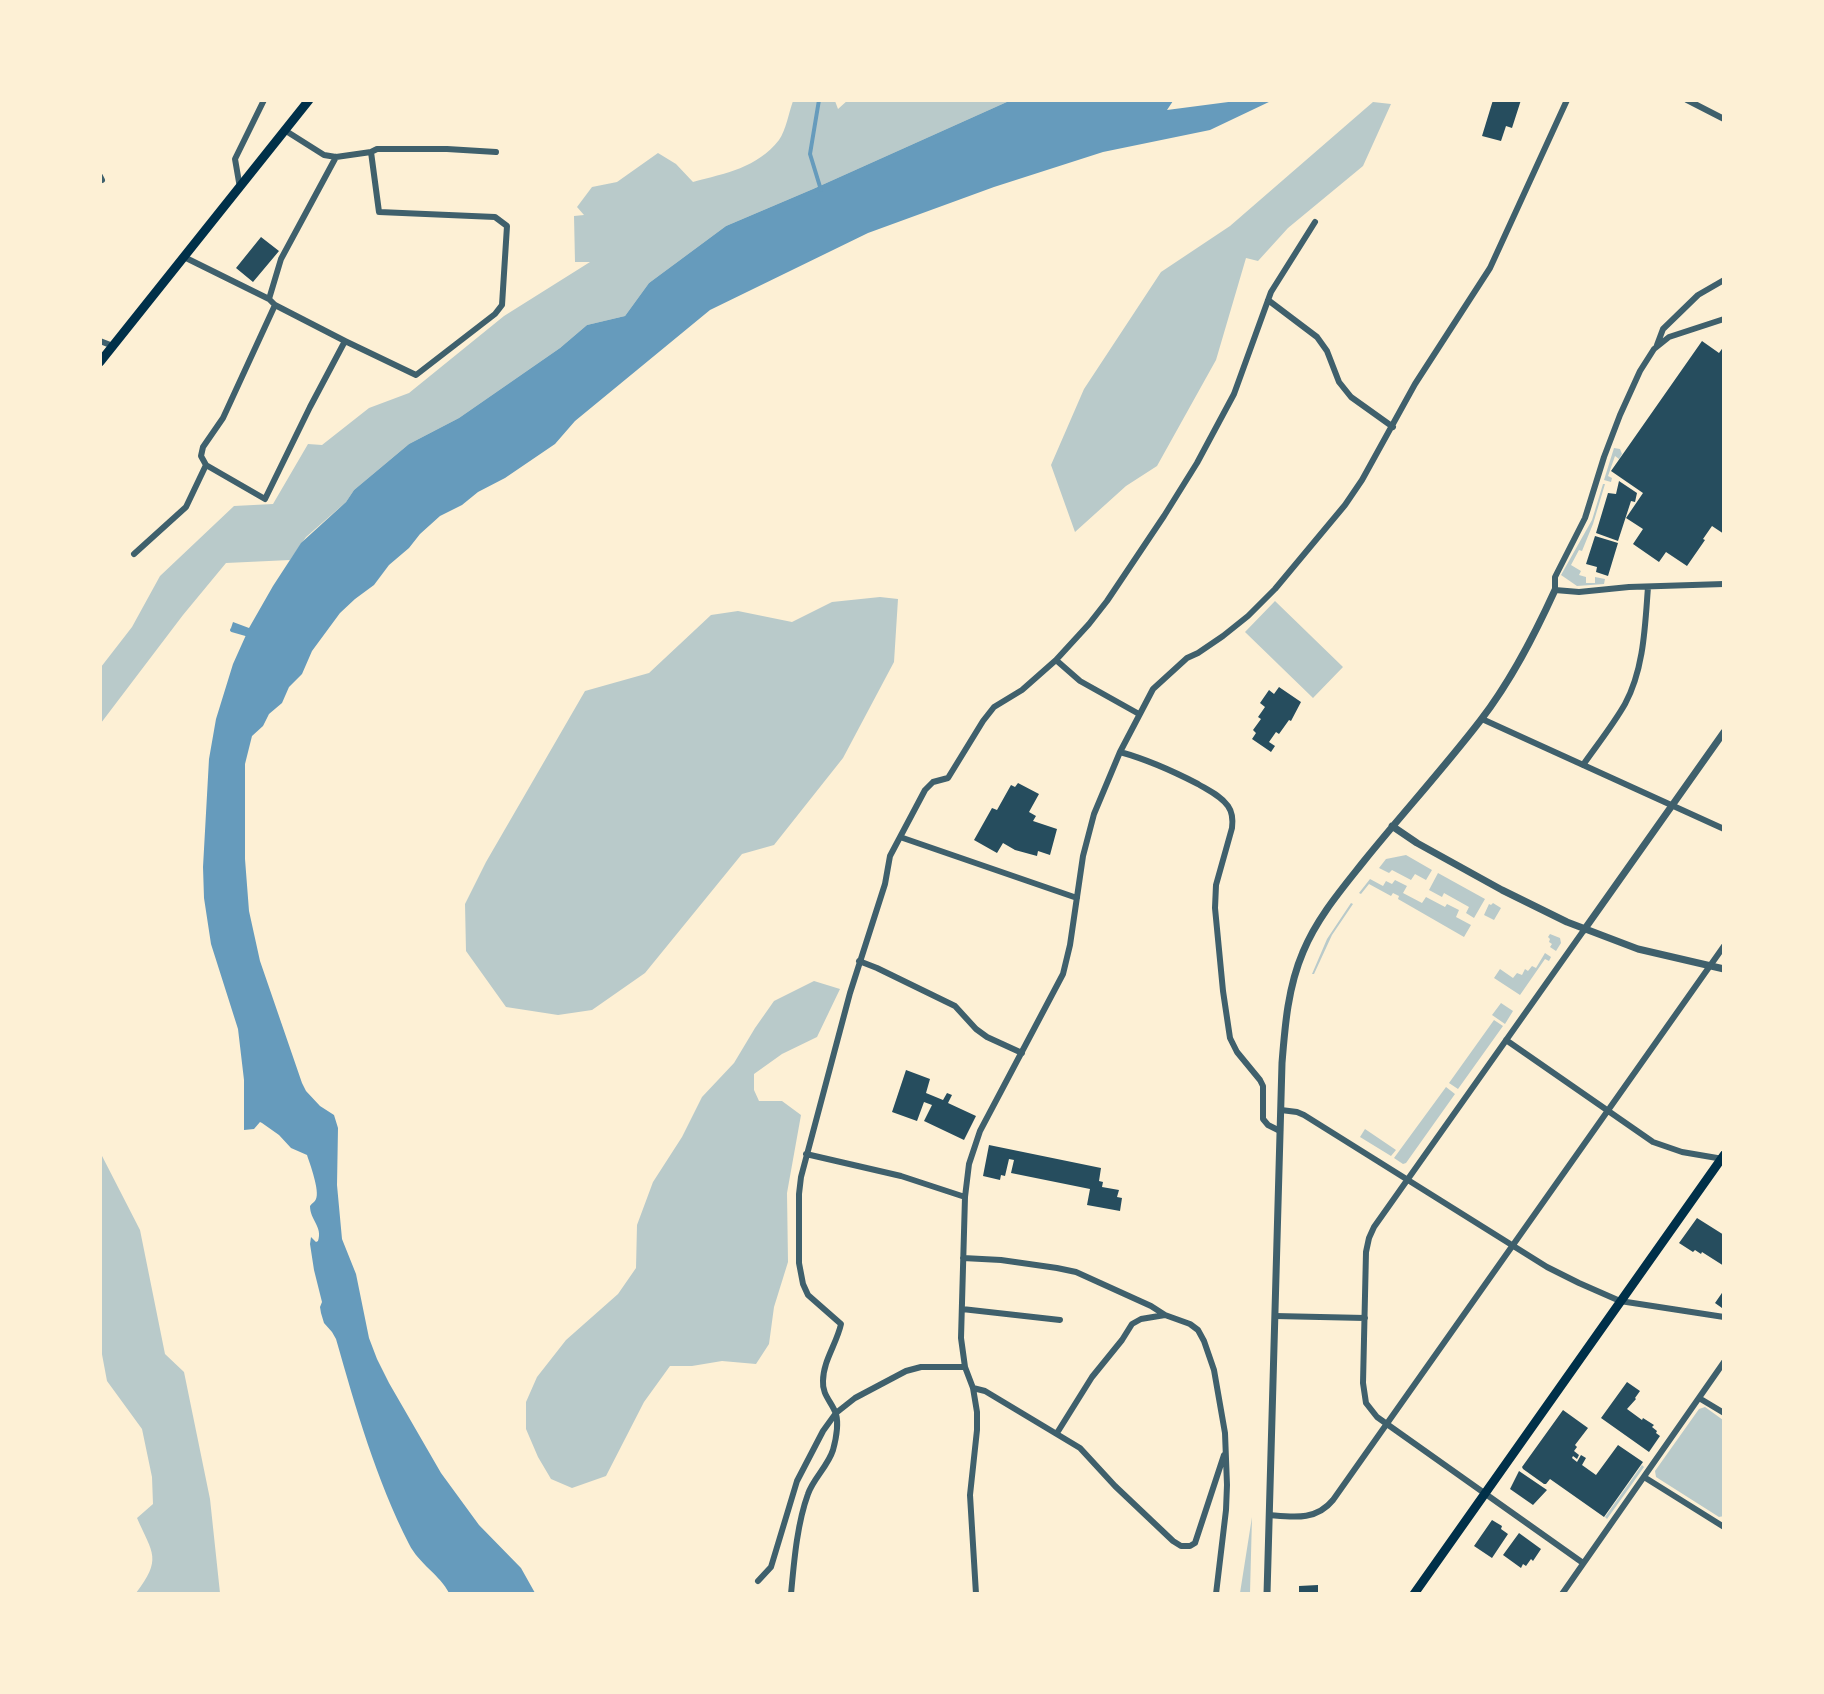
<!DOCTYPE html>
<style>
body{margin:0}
#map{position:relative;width:1824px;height:1694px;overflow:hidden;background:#fdf0d5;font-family:Jost,sans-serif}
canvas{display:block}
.frame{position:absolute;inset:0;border:102px solid #fdf0d5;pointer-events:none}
</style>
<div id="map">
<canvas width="1824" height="1694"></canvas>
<div class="frame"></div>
</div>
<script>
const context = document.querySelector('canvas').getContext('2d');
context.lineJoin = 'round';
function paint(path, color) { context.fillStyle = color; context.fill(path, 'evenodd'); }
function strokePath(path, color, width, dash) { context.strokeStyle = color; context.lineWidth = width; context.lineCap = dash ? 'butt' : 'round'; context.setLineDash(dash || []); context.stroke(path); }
const green = new Path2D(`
 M848 100 1009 101 813 189 726 226 649 283 625 316 587 325 560 348 459 418 409 444 354 490 346 502 306 537 290 560 226 563 183 615 101 723V667L132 627 160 576 234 506 273 504 308 444 322 445 369 408 409 393 504 316 590 262H575L574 216 584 215 577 207 592 187 617 182 658 153 676 164 693 182C726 173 757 168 779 140 786 130 789 112 793 101H835L838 109Z
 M1373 102 1391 104 1363 166 1288 228 1258 261 1246 258 1216 360 1157 466 1126 486 1075 532 1051 465 1084 389 1161 272 1230 226Z
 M1614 448 1620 449 1622 454 1619 459 1615 456 1608 476 1612 478 1611 482 1604 480Z
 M1603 484H1605L1593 524 1582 551 1579 550 1571 565 1581 571 1579 575 1586 577V583H1595V577L1605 579 1604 584 1577 586 1561 575 1592 520Z
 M880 597 898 599 894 662 843 758 774 845 742 854 645 973 592 1010 558 1015 506 1007 466 951 465 904 486 862 585 691 649 673 711 615 738 611 792 622 832 602Z
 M1275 601 1343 667 1313 698 1245 632Z
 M1406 855 1432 870 1426 880 1415 874 1411 880 1392 870 1389 873 1379 868 1386 859Z
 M1438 873 1485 899 1474 918 1466 913 1469 907 1444 893 1442 897 1429 890Z
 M1370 879 1383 886 1386 881 1392 884 1395 880 1407 886 1403 893 1422 903 1426 897 1445 907 1447 904 1459 910 1456 917 1471 925 1464 937 1398 899 1399 896 1393 893 1391 896 1369 884 1361 894 1359 893Z
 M1351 903 1353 904 1332 935 1314 974H1312L1327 939Z
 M1493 903 1501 908 1494 920 1484 915 1489 904 1491 905Z
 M1550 934 1560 938 1561 943 1556 951 1550 947 1552 944 1549 942 1550 939 1548 937Z
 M1545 953 1551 957 1549 961 1545 959 1520 995 1494 978 1500 969 1513 978 1517 973 1522 975 1525 969 1528 971 1532 966 1536 968Z
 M814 981 840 989 817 1037 782 1054 754 1074V1090L759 1101H782L801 1115 787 1193 788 1262 774 1307 769 1344 756 1364 722 1361 692 1366H670L644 1402 606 1476 572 1488 551 1479 538 1457 526 1429V1402L537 1377 566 1340 618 1294 636 1268 637 1225 653 1182 682 1137 702 1097 734 1063 755 1028 774 1001Z
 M1501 1003 1513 1011 1505 1024 1492 1015Z
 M1494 1020 1503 1026 1458 1089 1449 1083Z
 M1446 1087 1455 1094 1406 1163 1403 1164 1394 1158Z
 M1365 1129 1396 1150 1391 1156 1360 1137Z
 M100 1152 140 1230 165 1354 184 1372 210 1499 220 1593H136C162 1559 153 1554 137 1518L153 1504 152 1477 142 1429 107 1381 101 1349Z
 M1705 1407 1723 1420 1724 1516 1719 1517 1656 1477 1655 1471 1699 1409Z
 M1642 1465 1644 1467 1607 1519 1605 1517Z
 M1252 1517 1250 1593H1240Z`);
const water = new Path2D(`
 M1009 101H1173L1167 110 1236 101H1271L1210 130 1103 152 994 187 868 233 710 310 575 421 555 444 505 478 478 492 462 505 440 516 420 534 409 548 389 565 374 585 355 599 340 613 312 651 302 674 289 687 282 703 269 714 263 726 252 736 245 764V859L249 911 260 961 302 1083 306 1091 320 1106 334 1115 338 1128 337 1185 342 1239 356 1274 369 1338 377 1359 389 1383 441 1473 479 1525 521 1568 535 1593H449C440 1575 419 1564 409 1544 376 1479 356 1409 336 1339L332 1332 324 1323 321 1313 320 1307 322 1302 314 1270 310 1244 311 1237 316 1242 318 1241C323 1227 310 1220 310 1206 312 1203 315 1202 316 1199 320 1191 310 1164 307 1155L291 1148 279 1135 262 1123 260 1122 254 1129 244 1130V1080L238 1029 211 944 204 898 203 867 209 759 216 719 233 664 246 635 231 628 233 622 249 628 273 586 301 543 346 502 354 490 409 444 459 418 560 348 587 325 625 316 649 283 726 226 813 189Z`);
const stream = new Path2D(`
 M819 100 810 154 821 190
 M232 630 246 634`);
const building = new Path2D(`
 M1493 100H1521L1512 128 1506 126 1501 141 1482 136Z
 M261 237 279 251 253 282 236 268Z
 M1702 341 1719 353 1724 346V534L1712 526 1703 539 1705 540 1687 566 1666 552 1659 562 1633 544 1643 529 1626 518 1643 493 1611 471Z
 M1619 481 1637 493 1635 502 1631 501 1618 541 1596 533 1608 493 1616 494Z
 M1595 536 1618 543 1608 576 1596 572 1597 567 1586 564Z
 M1279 687 1301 702 1291 721 1289 720 1279 734 1276 732 1269 742 1275 746 1271 752 1252 739 1256 733 1253 730 1261 719 1258 717 1265 707 1260 703 1269 690 1274 694Z
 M1018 783 1039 794 1029 812 1036 816 1033 821 1057 829 1050 855 1038 851 1037 856 1015 850 1003 843 997 853 974 840 992 808 997 810 1011 785 1015 787Z
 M906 1070 930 1079 926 1093 943 1100 947 1093 952 1095 948 1103 976 1116 964 1140 924 1121 932 1105 924 1102 917 1121 892 1112Z
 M989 1145 1101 1168 1099 1181 1103 1182 1102 1187 1119 1190 1117 1197 1122 1198 1120 1211 1087 1205 1090 1189 1011 1173 1014 1160 1009 1159 1005 1176 1001 1175 1000 1180 983 1176Z
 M1697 1218 1724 1235V1266L1702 1252 1701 1254 1695 1250 1693 1252 1679 1243Z
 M1724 1290V1306L1722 1308 1715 1303Z
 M1627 1382 1640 1391 1635 1398 1636 1399 1627 1409 1642 1420 1643 1418 1654 1425 1652 1427 1657 1431 1656 1433 1660 1436 1649 1452 1601 1418Z
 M1563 1410 1588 1428 1575 1445 1577 1447 1574 1451 1579 1455 1577 1459 1573 1456 1572 1458 1577 1462 1581 1455 1586 1458 1582 1465 1596 1475 1618 1445 1643 1462 1604 1517 1550 1479 1546 1484H1544L1523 1469 1522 1467Z
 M1519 1471 1547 1490 1533 1505 1510 1489Z
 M1492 1520 1502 1526 1501 1529 1508 1534 1492 1558 1474 1546Z
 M1519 1533 1541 1549 1533 1561 1531 1559 1526 1566 1523 1564 1521 1568 1503 1555Z
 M1318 1585V1594H1299V1586Z`);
const minor = new Path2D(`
 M1687 100 1724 119
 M371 152 377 149H447L496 152
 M100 176 102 180
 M240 188 235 159 264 100
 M184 257 269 299 275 305 345 341 416 375 495 314 502 305 507 226 495 217 379 212 371 152 336 157 324 155 286 131
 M269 299 281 259 336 157
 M1268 300 1317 337 1327 351 1339 382 1351 397 1393 427
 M275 305 223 418 203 447 201 456 206 465 265 499 310 407 345 341
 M1724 319 1669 337 1654 349 1640 371 1620 415 1604 457 1585 518 1555 577V590L1579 592 1629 587 1724 584
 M100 341 113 346
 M1657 345 1663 329 1698 295 1724 280
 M134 554 186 507 206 465
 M1056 660 1080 681 1139 714
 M1482 719 1724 829
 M1120 752C1149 760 1171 770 1198 784 1208 790 1221 796 1228 806 1233 813 1233 820 1232 828L1216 885 1215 908 1223 991 1230 1038 1237 1052 1260 1080 1263 1086V1119L1268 1125 1280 1131
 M1583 765C1597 745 1613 725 1625 704 1644 669 1645 626 1648 587
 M900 837 1077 898
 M859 961 877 968 955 1006 976 1029 987 1037 1022 1053
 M1506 1040 1653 1142 1682 1152 1723 1159
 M1281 1110 1297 1112 1304 1115 1547 1267 1579 1283 1620 1301 1724 1317
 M806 1154 901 1176 965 1197
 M963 1258 1001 1260 1057 1268 1076 1272 1151 1306 1165 1315 1190 1324 1198 1330 1204 1341 1214 1370 1225 1433 1227 1485 1226 1510 1216 1594
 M962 1309 1060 1320
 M1275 1316 1365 1318
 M973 1388 985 1391 1080 1448 1115 1486 1173 1541 1181 1546H1190L1195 1543 1224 1455
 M1699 1398 1724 1413
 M1057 1433 1092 1377 1122 1340 1132 1324 1141 1319 1165 1315
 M1644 1477 1724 1527
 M1269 1515C1293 1517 1316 1521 1333 1500L1724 946
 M1583 1563 1377 1417 1366 1403 1363 1383 1366 1252 1369 1238 1374 1227 1584 930
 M758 1581 771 1567 797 1481 823 1431 836 1413 855 1398 906 1371 921 1367H965
 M791 1594C794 1562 797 1524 808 1494 813 1479 828 1466 833 1450 836 1439 839 1425 836 1414 832 1402 822 1395 823 1381 823 1361 837 1343 841 1324L808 1295 803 1284 799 1263V1194L801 1177 850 993 885 884 890 856 925 790 933 782 948 778 983 721 994 707 1022 690 1056 660 1089 624 1107 601 1164 516 1197 463 1234 394 1271 292 1315 222
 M976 1594 970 1495 977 1430V1412L973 1388 965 1367 961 1338 965 1197 969 1164 980 1131 1063 974 1070 945 1083 856 1094 814 1120 752 1153 689 1187 658 1198 653 1223 636 1248 616 1275 589 1345 505 1362 480 1415 384 1490 268 1567 100
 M1562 1594 1724 1362`);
const tertiary = new Path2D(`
 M1392 826 1417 843 1502 890 1567 922 1638 949 1724 969
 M1584 930 1724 732
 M1267 1594 1282 1063C1285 1025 1288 987 1303 952 1317 918 1341 890 1364 861 1402 814 1443 769 1480 721 1511 681 1534 636 1555 590`);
const primary = new Path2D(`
 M1414 1594 1724 1155`);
const trunk = new Path2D(`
 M100 362 309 100`);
paint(green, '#b9caca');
paint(water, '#669bbc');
strokePath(stream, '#669bbc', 4);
paint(building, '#264d5e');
strokePath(minor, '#3f606c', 6);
strokePath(tertiary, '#3f606c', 7);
strokePath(primary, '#003049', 9);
strokePath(trunk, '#003049', 9);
</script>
